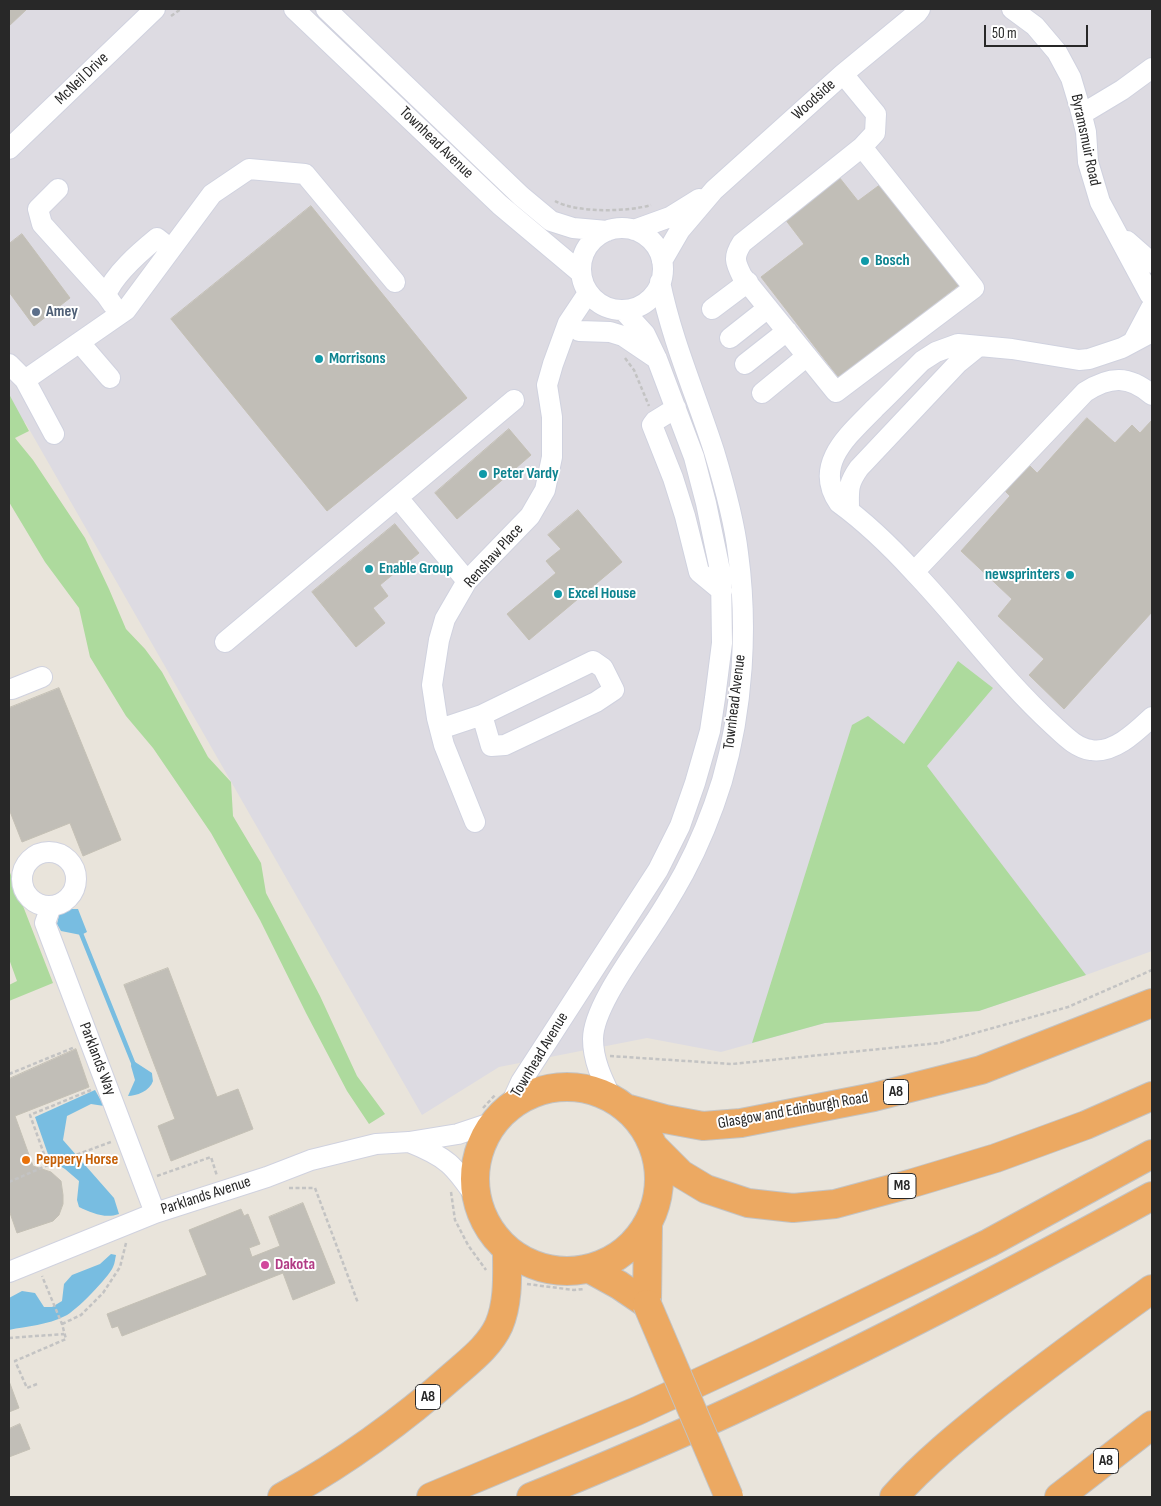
<!DOCTYPE html>
<style>
body{margin:0}
#map{position:relative;width:1161px;height:1506px;overflow:hidden;background:#e9e4db;font-family:"Sofia Sans Condensed",sans-serif}
canvas{display:block}
.frame{position:absolute;inset:0;border:10px solid #282828;pointer-events:none}
.scale{position:absolute;left:984px;top:25px;width:104px;height:22px;box-sizing:border-box;border:2px solid #282828;border-top:0;padding-left:6px;font-size:15px;line-height:18px;white-space:nowrap;color:#282828;-webkit-text-stroke:4px #fff;paint-order:stroke}
</style>
<div id="map">
<canvas width="1161" height="1506"></canvas>
<div class="frame"></div>
<div class="scale">50 m</div>
</div>
<script>
const context = document.querySelector('canvas').getContext('2d');
context.lineJoin = 'round';
function paint(path, color) { context.fillStyle = color; context.fill(path, 'evenodd'); }
function strokePath(path, color, width, dash) { context.strokeStyle = color; context.lineWidth = width; context.lineCap = dash ? 'butt' : 'round'; context.setLineDash(dash || []); context.stroke(path); }
function write(font, color, halo, rows, align = 'center') {
  context.font = font + ' "Sofia Sans Condensed",sans-serif'; context.lineWidth = 4; context.setLineDash([]); context.textBaseline = 'middle'; context.strokeStyle = halo; context.fillStyle = color; for (const [text, x, y, turn = 0] of rows) {
    context.save(); context.translate(x, y); context.rotate((+turn || 0) * Math.PI / 180); context.textAlign = isNaN(turn) ? turn : align; if (halo) context.strokeText(text, 0, 0); context.fillText(text, 0, 0); context.restore();
  }
}
const industrial = new Path2D(`
 M9 9H1152V951L1086 975 979 1011 825 1023 721 1052 647 1038 499 1067 422 1115 25 422 9 431Z`);
const green = new Path2D(`
 M9 394 29 431 15 438 33 460 85 538 109 589 126 629 145 649 162 672 208 757 231 782 233 816 261 863 266 893 320 996 357 1076 385 1114 369 1124 347 1091 306 1013 260 920 211 833 153 748 126 716 90 657 79 608 45 562 9 502Z
 M958 661 993 688 927 766 1086 975 979 1011 825 1023 752 1043 852 725 868 716 904 744Z
 M9 870 53 983 9 1001V985L17 981 9 959Z`);
const water = new Path2D(`
 M69 909H78L87 932 81 935 61 931 57 924 59 915Z
 M132 1060 152 1073C152 1074 153 1081 153 1081 150 1091 136 1096 128 1096L135 1080 131 1066Z
 M95 1090 104 1106 91 1104 67 1116 63 1140 114 1198 119 1214C105 1219 92 1213 79 1207L77 1200 79 1181 65 1169 50 1160 35 1117Z
 M111 1254 116 1255C115 1259 115 1263 113 1267 109 1277 75 1312 65 1316 48 1325 27 1326 9 1330V1298L22 1291 35 1293 44 1307H52L62 1301 64 1284 72 1275 100 1264Z`);
const stream = new Path2D(`
 M80 931 134 1065`);
const building = new Path2D(`
 M9 9H27L9 26Z
 M839 177 858 201 885 181 963 282 839 378 761 277 804 244 785 219Z
 M311 206 467 398 327 511 171 319Z
 M22 234 70 298 34 326 9 292V244Z
 M1087 418 1115 443 1132 425 1140 433 1152 420V612L1064 709 1029 675 1044 659 998 616 1012 599 961 551 1010 496 1005 491 1030 466 1037 473Z
 M509 429 531 455 457 519 435 493Z
 M578 510 622 562 529 640 507 614 556 573 546 561 561 549 548 535Z
 M395 524 419 553 380 585 388 596 373 608 385 623 356 647 312 592Z
 M59 688 121 840 83 856 70 823 22 842 9 809V708Z
 M168 968 217 1097 238 1089 253 1129 171 1161 158 1126 175 1119 124 985Z
 M76 1049 89 1087 15 1116 33 1166 51 1172 61 1181 63 1195V1204L59 1215 53 1221 17 1233 9 1210V1079Z
 M303 1203 335 1283 293 1300 283 1273 122 1336 118 1326 112 1328 107 1314 207 1275 189 1230 241 1209 244 1216 248 1214 260 1244 249 1248 252 1257 280 1246 269 1217Z
 M9 1381 19 1408 9 1412Z
 M20 1424 30 1449 9 1457V1429Z`);
const path = new Path2D(`
 M171 16 181 9
 M555 201C576 213 628 212 651 205
 M625 358 634 370 649 406
 M610 1056 732 1064 939 1043 1068 1007 1152 970
 M9 1074 75 1047
 M91 1090 30 1115 48 1165 111 1142
 M483 1108 496 1094
 M157 1176 211 1157 217 1176
 M9 1182 48 1165
 M289 1188H315L358 1303
 M451 1192 455 1220 468 1245 486 1270
 M527 1284 574 1290 584 1289
 M62 1324 81 1315 103 1293 120 1267 126 1243
 M9 1338 64 1334
 M37 1384 27 1388 15 1361 66 1339 62 1324 42 1276`);
const minor = new Path2D(`
 M294 9 500 205 581 273
 M326 9 521 196 551 221 573 228 607 231
 M1012 9 1035 26 1057 52 1071 78 1080 108 1086 132 1088 162 1100 202 1150 295
 M843 74 876 114 875 133 862 147 742 243C733 257 735 262 742 276L836 392 974 288 862 147
 M1082 114 1122 90 1152 68
 M9 149 155 9
 M58 189 38 209 42 224 106 295
 M581 269a41 41 0 1 1 82 0a41 41 0 1 1-82 0Z
 M634 230 670 217 699 199
 M1127 241 1152 263
 M662 261 680 230 714 190 843 74 917 13 920 9
 M113 305 106 295C114 274 140 252 157 238L171 249
 M712 309 748 282
 M579 331 610 332 623 336 657 359
 M1152 332 1122 348 1089 359 1079 360 1012 349 958 344 936 352 922 361C906 377 891 393 875 408 850 434 812 464 839 503 865 522 892 548 914 572 962 622 1002 679 1054 726 1065 736 1076 748 1091 750 1114 754 1137 731 1152 717
 M730 338 768 308
 M1134 340 1151 308
 M80 343 110 378
 M9 364 25 380 54 434
 M745 364 787 331
 M25 380 126 310 212 194 249 169 305 174 395 282
 M762 393 807 356
 M676 408 655 421 652 425 673 478 685 516 699 572 722 591
 M398 498 467 581
 M849 510C849 490 847 485 859 468L958 363 979 346
 M914 572 1085 392C1110 376 1129 375 1152 395
 M225 642 514 400
 M12 689 42 677
 M440 729 482 715 593 661 603 668 614 690 596 702 505 745 491 746 482 715
 M475 822 444 745 437 718 432 685 439 640 445 619 467 581 530 516 545 490 552 457V417L547 385 553 364 568 323 588 293
 M22 879a27 27 0 1 1 54 0a27 27 0 1 1-54 0Z
 M51 906 45 923 155 1213
 M611 1097C602 1079 593 1060 593 1039 593 1009 631 958 648 932 661 913 673 893 684 873 700 843 712 813 722 781 743 709 748 627 738 553 734 519 724 484 714 451 696 395 672 341 660 282
 M510 1106 521 1082 658 870 680 826 695 783 710 731 715 698 722 643 721 575 706 503 694 457 657 359 645 334 623 310
 M409 1142C447 1157 454 1165 477 1199
 M9 1272 155 1213 267 1177 311 1160 376 1144 409 1142 458 1134 494 1122`);
const highway = new Path2D(`
 M475 1179a92 92 0 1 1 184 0a92 92 0 1 1-184 0Z
 M629 1109 665 1119 703 1126 741 1123 874 1097 981 1070 1152 1003
 M655 1148 681 1174 706 1189 748 1203 793 1208 835 1204 913 1183 996 1158 1086 1125 1152 1096
 M590 1269 619 1285 647 1304
 M647 1304 648 1225
 M282 1497C344 1463 403 1420 456 1373 472 1359 490 1345 499 1325 509 1301 507 1274 507 1249
 M431 1497 637 1411 760 1354 989 1243 1152 1154
 M531 1497C609 1465 686 1433 763 1396 895 1334 1024 1266 1152 1196
 M894 1497C924 1463 960 1434 996 1405 1047 1365 1099 1327 1152 1289
 M1059 1497 1152 1425`);
const highwayBridge = new Path2D(`
 M647 1304 729 1497`);
const markers = [
 [865,261,5,"#0f9aa8"],
 [36,312,5,"#5c6f8a"],
 [319,359,5,"#0f9aa8"],
 [483,474,5,"#0f9aa8"],
 [369,569,5,"#0f9aa8"],
 [1070,575,5,"#0f9aa8"],
 [558,594,5,"#0f9aa8"],
 [26,1160,5,"#e8710a"],
 [265,1265,5,"#d1479c"]
];
const shields = [
 [896,1092,25],
 [902,1186,28],
 [428,1397,25],
 [1106,1461,25]
];
const shieldNames = [
 ["A8",896,1092],
 ["M8",902,1186],
 ["A8",428,1397],
 ["A8",1106,1461]
];
const streetNames = [
 ["McNeil Drive",82,79,-44],
 ["Woodside",814,100,-42],
 ["Byramsmuir Road",1085,140,78],
 ["Townhead Avenue",436,143,44],
 ["Renshaw Place",494,556,-48],
 ["Townhead Avenue",735,702,-83],
 ["Townhead Avenue",540,1055,-59],
 ["Parklands Way",97,1059,69],
 ["Glasgow and Edinburgh Road",793,1111,-10],
 ["Parklands Avenue",206,1196,-18]
];
const cultureNames = [
 ["Bosch",875,261],
 ["Morrisons",329,359],
 ["Peter Vardy",493,474],
 ["Enable Group",379,569],
 ["newsprinters",1060,575,"right"],
 ["Excel House",568,594]
];
const serviceNames = [
 ["Amey",46,312]
];
const foodNames = [
 ["Peppery Horse",36,1160]
];
const hotelNames = [
 ["Dakota",275,1265]
];
paint(industrial, '#dddbe2');
paint(green, '#adda9d');
paint(water, '#78bde1');
strokePath(stream, '#78bde1', 4.5);
paint(building, '#c1beb7');
strokePath(building, '#c4c0b5', 1);
strokePath(minor, '#d0d2df', 22);
strokePath(highway, '#c3c3c3', 30);
strokePath(path, '#c3c3c3', 2.5, [4, 2.5]);
strokePath(minor, '#fff', 20);
strokePath(highway, '#eca962', 28);
strokePath(highwayBridge, '#c3c3c3', 30, []);
strokePath(highwayBridge, '#eca962', 28);
for (const [x, y, r, color] of markers) { const dot = new Path2D(); dot.arc(x, y, r, 0, 2 * Math.PI); context.fillStyle = color; context.fill(dot); strokePath(dot, '#fff', 2); }
for (const [x, y, w] of shields) { const box = new Path2D(); box.roundRect(x - w / 2, y - 12.5, w, 25, 4); context.fillStyle = '#fff'; context.fill(box); strokePath(box, '#282828', 1); }
write('bold 15px', '#282828', null, shieldNames);
write('16px', '#282828', '#fff', streetNames);
write('bold 16px', '#0d838f', '#fff', cultureNames, 'left');
write('bold 16px', '#4e5e75', '#fff', serviceNames, 'left');
write('bold 16px', '#c56008', '#fff', foodNames, 'left');
write('bold 16px', '#b23c85', '#fff', hotelNames, 'left');
</script>
